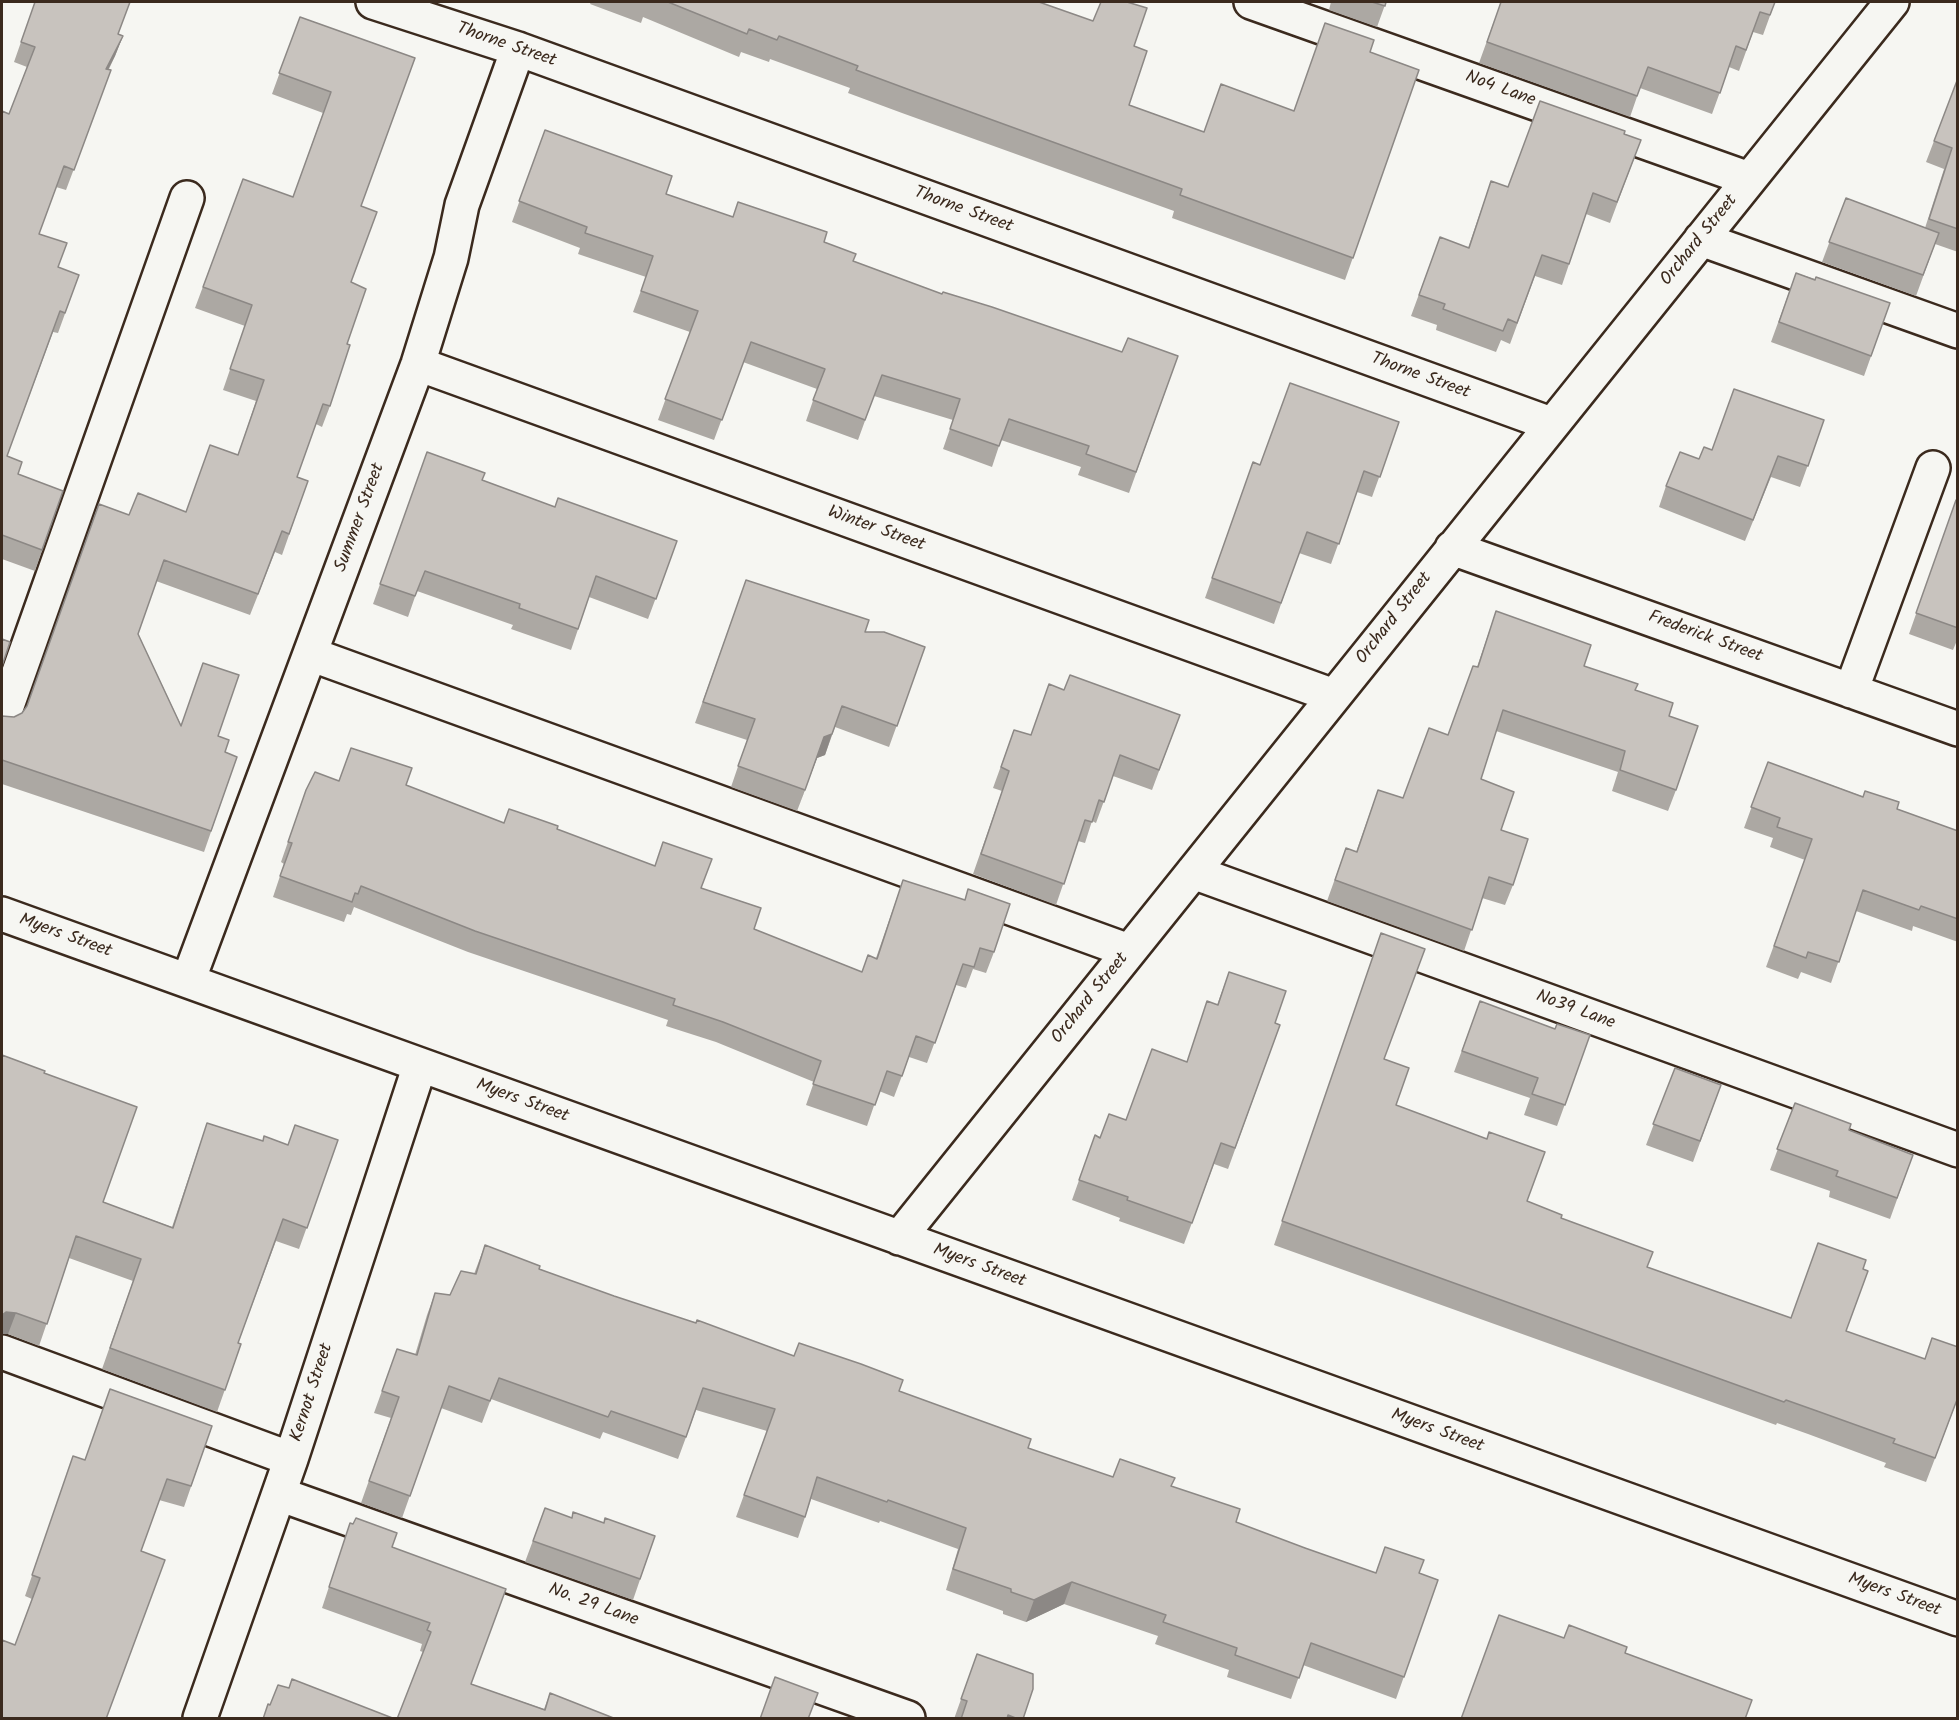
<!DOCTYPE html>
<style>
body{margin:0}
#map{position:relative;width:1959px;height:1720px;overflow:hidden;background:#f6f6f2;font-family:Kalam,sans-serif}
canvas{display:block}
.frame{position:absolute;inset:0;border:3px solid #3b2a1e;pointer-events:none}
</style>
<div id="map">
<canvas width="1959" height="1720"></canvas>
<div class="frame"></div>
</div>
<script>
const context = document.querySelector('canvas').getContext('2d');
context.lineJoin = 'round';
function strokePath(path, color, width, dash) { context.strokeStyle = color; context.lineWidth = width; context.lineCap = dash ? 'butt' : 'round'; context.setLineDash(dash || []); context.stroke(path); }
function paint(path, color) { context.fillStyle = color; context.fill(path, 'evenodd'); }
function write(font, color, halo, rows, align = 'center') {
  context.font = font + ' Kalam,sans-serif'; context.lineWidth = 4.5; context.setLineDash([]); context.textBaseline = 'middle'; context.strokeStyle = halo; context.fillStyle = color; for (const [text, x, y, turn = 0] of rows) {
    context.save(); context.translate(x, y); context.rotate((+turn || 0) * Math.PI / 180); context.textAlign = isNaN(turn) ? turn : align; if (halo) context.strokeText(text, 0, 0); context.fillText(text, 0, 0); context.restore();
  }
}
const minor = new Path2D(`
 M373 2 518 49 1551 424
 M1251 2 1749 179
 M1701 239 1958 331
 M418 364 1334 696
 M1452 548 1958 729
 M310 654 1129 951
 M1851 691 1933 468
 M2 720 187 198
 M1193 872 1958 1150
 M2 914 1958 1619
 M188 981 418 364 451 258 462 205 518 49
 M899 1238 1892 2
 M2 1352 291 1459
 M279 1494 908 1718
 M200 1718 291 1459 420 1065`);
const wall = new Path2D(`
 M35 2 123 36 115 56 109 69 111 70 66 190 56 187 39 234 58 268 79 275 58 333 53 332 7 456 18 474 63 491 35 571 2 559V111L9 114 27 67 14 62Z
 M591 2H1039L1134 46 1129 105 1204 132 1294 111 1370 52 1419 70 1345 280 1172 218 1174 211 902 113 848 93 850 88 770 59 769 62 741 52 739 57 643 17 641 23 590 4Z
 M1331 2H1386L1377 27 1329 10Z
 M1501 2H1775L1763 35 1753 32 1739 71 1729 67 1712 114 1640 88 1630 117 1479 63Z
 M300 17 415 58 361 206 351 282 347 344 330 406 322 427 316 424 297 477 308 481 282 555 275 552 250 615 156 581 138 634 181 725 218 736 225 752 237 757 204 852 2 784V716L14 717 22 713 27 706 129 515 186 512 238 455 256 401 223 390 245 326 195 308 243 179 293 197 323 113 272 94Z
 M1958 78V252L1935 244 1916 296 1822 262 1846 198 1925 228 1944 169 1926 162Z
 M545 130 666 194 733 217 824 242 853 261 942 294 1122 352 1178 356 1129 493 1078 475 1081 467 1001 440 992 467 943 449 953 420 874 396 858 440 806 421 817 389 743 362 714 440 658 420 690 332 633 312 646 277 578 254 580 248 512 222Z
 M1624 134 1641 140 1610 223 1586 214 1562 285 1535 276 1510 344 1501 340 1496 352 1436 330 1437 325 1411 316 1440 237 1468 248 1491 181 1508 187Z
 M1796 273 1890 303 1864 376 1771 342Z
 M1824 420 1800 487 1771 477 1745 541 1659 507 1666 486 1699 459 1712 450Z
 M1399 422 1372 497 1357 492 1331 564 1299 553 1274 624 1205 598 1253 462 1260 465Z
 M427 452 482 480 555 507 677 541 648 619 589 597 571 650 511 629 513 625 417 591 408 617 373 604Z
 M1956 500H1958V638L1953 650 1909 634Z
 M746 580 865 632 925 647 889 747 835 727 825 755 817 758 797 811 731 787 747 740 695 723Z
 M1496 611 1584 666 1635 690 1669 716 1676 790 1668 811 1612 791 1618 772 1496 731 1481 779 1501 830 1513 885 1505 905 1482 898 1464 951 1327 901 1346 848 1356 852 1378 790 1403 798 1448 735 1477 667Z
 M1064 690 1180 715 1152 790 1113 776 1096 823 1092 821 1085 843 1078 841 1056 905 973 874 1002 791 993 788 1014 730 1030 735Z
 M351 748 406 785 504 823 557 829 701 888 754 929 862 972 876 958 903 880 994 952 986 973 973 969 966 988 956 985 927 1063 909 1057 894 1097 879 1091 867 1126 806 1105 814 1082 716 1042 666 1026 668 1020 468 952 354 907 351 915 347 914 344 922 273 897 284 864 281 862 306 790 339 781Z
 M1768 762 1958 831V942L1913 926 1912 931 1856 911 1831 983 1801 972 1798 979 1766 967 1805 860 1770 847 1773 838 1744 828Z
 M1381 933 1384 1059 1396 1105 1527 1201 1561 1218 1647 1268 1791 1318 1863 1269 1846 1331 1958 1398 1926 1482 1884 1467 1886 1463 1808 1434 1777 1423 1776 1425 1274 1245Z
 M1229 972 1275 1023 1280 1025 1228 1169 1214 1164 1184 1244 1119 1221 1120 1218 1072 1200 1095 1135 1100 1137 1126 1120 1187 1062 1207 1001 1217 1005Z
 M1480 1001 1555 1029 1590 1035 1557 1126 1524 1115 1530 1098 1454 1072Z
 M2 1055 44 1073 103 1202 172 1227 207 1123 262 1141 288 1145 338 1140 299 1249 276 1241 238 1343 241 1344 217 1412 102 1369 133 1281 69 1258 39 1346 8 1334H2Z
 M1675 1068 1721 1085 1693 1162 1646 1145Z
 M1795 1103 1849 1130 1913 1155 1890 1219 1829 1197 1830 1191 1770 1170Z
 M485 1245 539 1269 614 1296 899 1391 1028 1448 1113 1477 1171 1486 1236 1522 1305 1548 1376 1573H1419L1438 1580 1396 1699 1303 1665 1291 1699 1227 1677 1229 1670 1155 1644 1158 1636 1064 1604 1026 1622 1003 1614V1611L946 1590 958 1549 880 1521 879 1523 811 1499 798 1538 736 1517 767 1431 696 1410 678 1459 603 1432 600 1439 491 1399 482 1423 441 1408 402 1518 361 1503 391 1418 374 1413 397 1349 415 1355 427 1315 435 1293 450 1295 474 1274Z
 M212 1426 184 1507 159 1500 15 1645 32 1599 25 1596 66 1477 85 1460Z
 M545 1508 571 1518 604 1523 655 1536 633 1600 525 1562Z
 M350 1523 392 1547 471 1684 544 1709 550 1693 616 1719H397L423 1652 420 1651 422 1644 322 1608Z
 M977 1654 1023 1719H954Z`);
const shadedWall = new Path2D(`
 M123 36 115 56 98 89 106 69Z
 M832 734 825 755 817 758 797 811 824 737Z
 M6 1312 16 1313 8 1334H2V1315Z
 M1072 1582 1064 1604 1026 1622 1034 1600Z`);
const building = new Path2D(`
 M35 2H130L118 34 123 36 106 69 111 70 74 170 64 166 39 234 67 243 58 267 79 275 65 313 60 311 7 456 22 462 18 474 63 491 42 550 2 535V111L9 114 35 47 21 42Z
 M668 2H1039L1093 21 1101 2H1127L1147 8 1134 46 1147 51 1129 105 1204 132 1221 84 1294 111 1325 23 1374 40 1370 52 1419 70 1353 258 1180 195 1182 189 910 90 856 70 858 66 779 36 777 40 749 29 747 34Z
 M1372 2H1386L1385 6Z
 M1501 2H1775L1770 15 1760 12 1746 50 1736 46 1720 93 1648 67 1637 96 1487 42Z
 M300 17 415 58 361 206 377 212 351 282 366 289 347 344 350 345 330 406 323 404 297 477 308 481 289 534 282 531 258 594 164 560 138 634 181 726 203 663 239 675 218 736 229 740 225 752 237 757 211 831 2 760V716L14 717 22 713 27 706 99 504 129 515 138 493 186 512 210 445 238 455 264 380 230 369 252 305 203 287 243 179 293 197 331 92 279 73Z
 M1958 78V229L1929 219 1952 148 1934 141Z
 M1540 101 1625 131 1624 134 1641 140 1617 202 1593 193 1569 264 1542 255 1517 323 1508 319 1503 331 1443 309 1445 304 1419 295 1440 237 1469 248 1491 181 1508 187Z
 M545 130 672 176 666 194 733 217 738 202 827 232 824 242 856 254 853 261 942 294 943 292 992 307 1122 352 1128 338 1178 356 1136 472 1086 454 1089 446 1009 419 999 446 950 429 960 399 882 375 865 420 813 400 825 369 751 342 722 420 665 399 698 311 641 291 653 256 585 233 587 227 519 201Z
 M1846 198 1939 233 1923 275 1829 242Z
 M1796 273 1815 280 1816 277 1890 303 1871 356 1779 322Z
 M1290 383 1399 422 1380 477 1364 471 1339 544 1307 532 1281 603 1212 578 1253 462 1260 465Z
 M1734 389 1824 420 1808 466 1778 456 1753 520 1666 486 1680 452 1699 459 1704 447 1712 450Z
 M427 452 485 473 482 480 555 507 558 498 677 541 656 599 596 576 578 629 519 608 520 604 425 571 415 596 380 584Z
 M1956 500H1958V628L1916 613Z
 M746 580 869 620 865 632H884L925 647 897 726 842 706 832 734 824 737 805 790 738 766 755 719 703 702Z
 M1496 611 1591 645 1584 666 1638 684 1635 690 1673 703 1669 716 1698 726 1676 790 1620 770 1625 751 1503 710 1481 779 1514 792 1501 830 1528 839 1513 885 1489 877 1472 930 1335 880 1346 848 1357 852 1378 790 1403 798 1429 728 1448 735 1473 666 1478 667Z
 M2 639 10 642 2 666Z
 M1070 675 1180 715 1159 770 1120 755 1104 802 1099 800 1092 822 1085 820 1064 884 981 854 1009 771 1001 767 1014 730 1031 735 1049 684 1064 690Z
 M351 748 412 768 406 785 504 823 509 809 518 812 558 826 557 829 655 866 663 842 712 859 701 888 761 908 754 929 862 972 868 955 877 959 903 880 965 900 968 889 1010 904 994 952 980 948 974 967 963 964 935 1043 916 1036 902 1076 887 1071 875 1105 813 1084 821 1061 723 1022 673 1005 675 999 475 931 361 886 358 894 355 893 352 902 280 876 292 843 288 842 306 790 315 772 339 781Z
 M1768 762 1863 797 1865 791 1899 802 1897 809 1958 831V919L1921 906 1919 910 1863 890 1839 962 1808 952 1806 958 1774 946 1812 839 1777 827 1780 818 1751 807Z
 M1381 933 1425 949 1384 1059 1409 1068 1396 1105 1487 1139 1489 1132 1545 1152 1527 1201 1562 1215 1561 1218 1653 1252 1647 1267 1791 1318 1818 1243 1866 1260 1863 1269 1868 1271 1846 1331 1925 1359 1932 1338 1958 1347V1397L1935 1458 1893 1443 1895 1439 1817 1411 1786 1400 1784 1402 1282 1221Z
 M1229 972 1286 991 1275 1023 1280 1025 1235 1148 1221 1143 1192 1223 1127 1200 1128 1197 1079 1180 1095 1135 1100 1138 1109 1114 1126 1120 1152 1049 1187 1062 1207 1001 1218 1005Z
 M1480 1001 1555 1029 1557 1024 1590 1035 1565 1105 1532 1094 1538 1078 1462 1051Z
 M2 1055 45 1071 44 1073 137 1107 103 1202 173 1228 207 1123 263 1141 264 1136 288 1145 295 1125 338 1140 307 1228 283 1219 238 1343 241 1344 225 1390 110 1348 141 1259 76 1236 47 1324 16 1313 6 1312 2 1315Z
 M1675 1068 1721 1085 1700 1141 1653 1124Z
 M1795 1103 1851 1124 1849 1130 1913 1155 1897 1198 1836 1176 1838 1171 1777 1149Z
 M485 1245 540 1266 539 1269 614 1296 696 1323 697 1320 794 1356 799 1343 861 1364 903 1380 899 1391 1031 1439 1028 1448 1113 1477 1120 1459 1175 1478 1171 1486 1240 1509 1236 1522 1305 1548 1376 1573 1385 1547 1424 1560 1419 1573 1438 1580 1404 1677 1311 1643 1299 1678 1235 1655 1237 1648 1163 1622 1166 1615 1072 1582 1034 1600 1011 1592V1589L953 1569 966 1528 888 1500 887 1502 817 1477 805 1517 744 1495 775 1409 703 1388 686 1437 611 1411 608 1417 499 1378 490 1401 449 1386 410 1496 369 1481 399 1397 382 1391 397 1349 417 1355 435 1293 450 1295 461 1271 476 1274Z
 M110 1389 212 1426 191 1486 167 1479 141 1551 165 1560 106 1719H2V1640L15 1645 40 1578 32 1575 73 1456 85 1460Z
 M545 1508 572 1518 573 1512 604 1523 605 1518 655 1536 640 1579 533 1541Z
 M356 1518 397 1533 392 1547 506 1589 471 1684 545 1710 550 1693 616 1719H397L431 1632 427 1630 430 1623 329 1587 350 1523 353 1524Z
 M1499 1615 1564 1638 1569 1625 1627 1647 1625 1653 1752 1700 1745 1719H1461Z
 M977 1654 1033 1674V1689L1023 1719H1018L1008 1715 1007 1719H961L967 1701 961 1699Z
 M775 1677 818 1693 808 1719H760Z
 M292 1679 395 1719H263L268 1704 270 1705 278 1685 289 1688Z`);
const streetNames = [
 ["Thorne Street",506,46,19],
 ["No4 Lane",1500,90,20],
 ["Thorne Street",963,211,20],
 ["Orchard Street",1700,241,-51],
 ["Thorne Street",1420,377,20],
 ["Summer Street",361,518,-70],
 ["Winter Street",876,530,20],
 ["Orchard Street",1395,619,-52],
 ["Frederick Street",1705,638,20],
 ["Myers Street",65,937,20],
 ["Orchard Street",1091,999,-51],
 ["No39 Lane",1575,1011,20],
 ["Myers Street",522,1102,20],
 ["Myers Street",979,1267,20],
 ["Kernot Street",313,1393,-72],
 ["Myers Street",1437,1432,20],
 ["Myers Street",1894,1596,20],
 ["No. 29 Lane",593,1606,20]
];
strokePath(minor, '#3b2a1e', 38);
strokePath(minor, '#f6f6f2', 33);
paint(wall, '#aca8a3');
paint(shadedWall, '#8c8885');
paint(building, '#c8c3be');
strokePath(building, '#8c8885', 1.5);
write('18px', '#3b2a1e', '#f6f6f2', streetNames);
</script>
